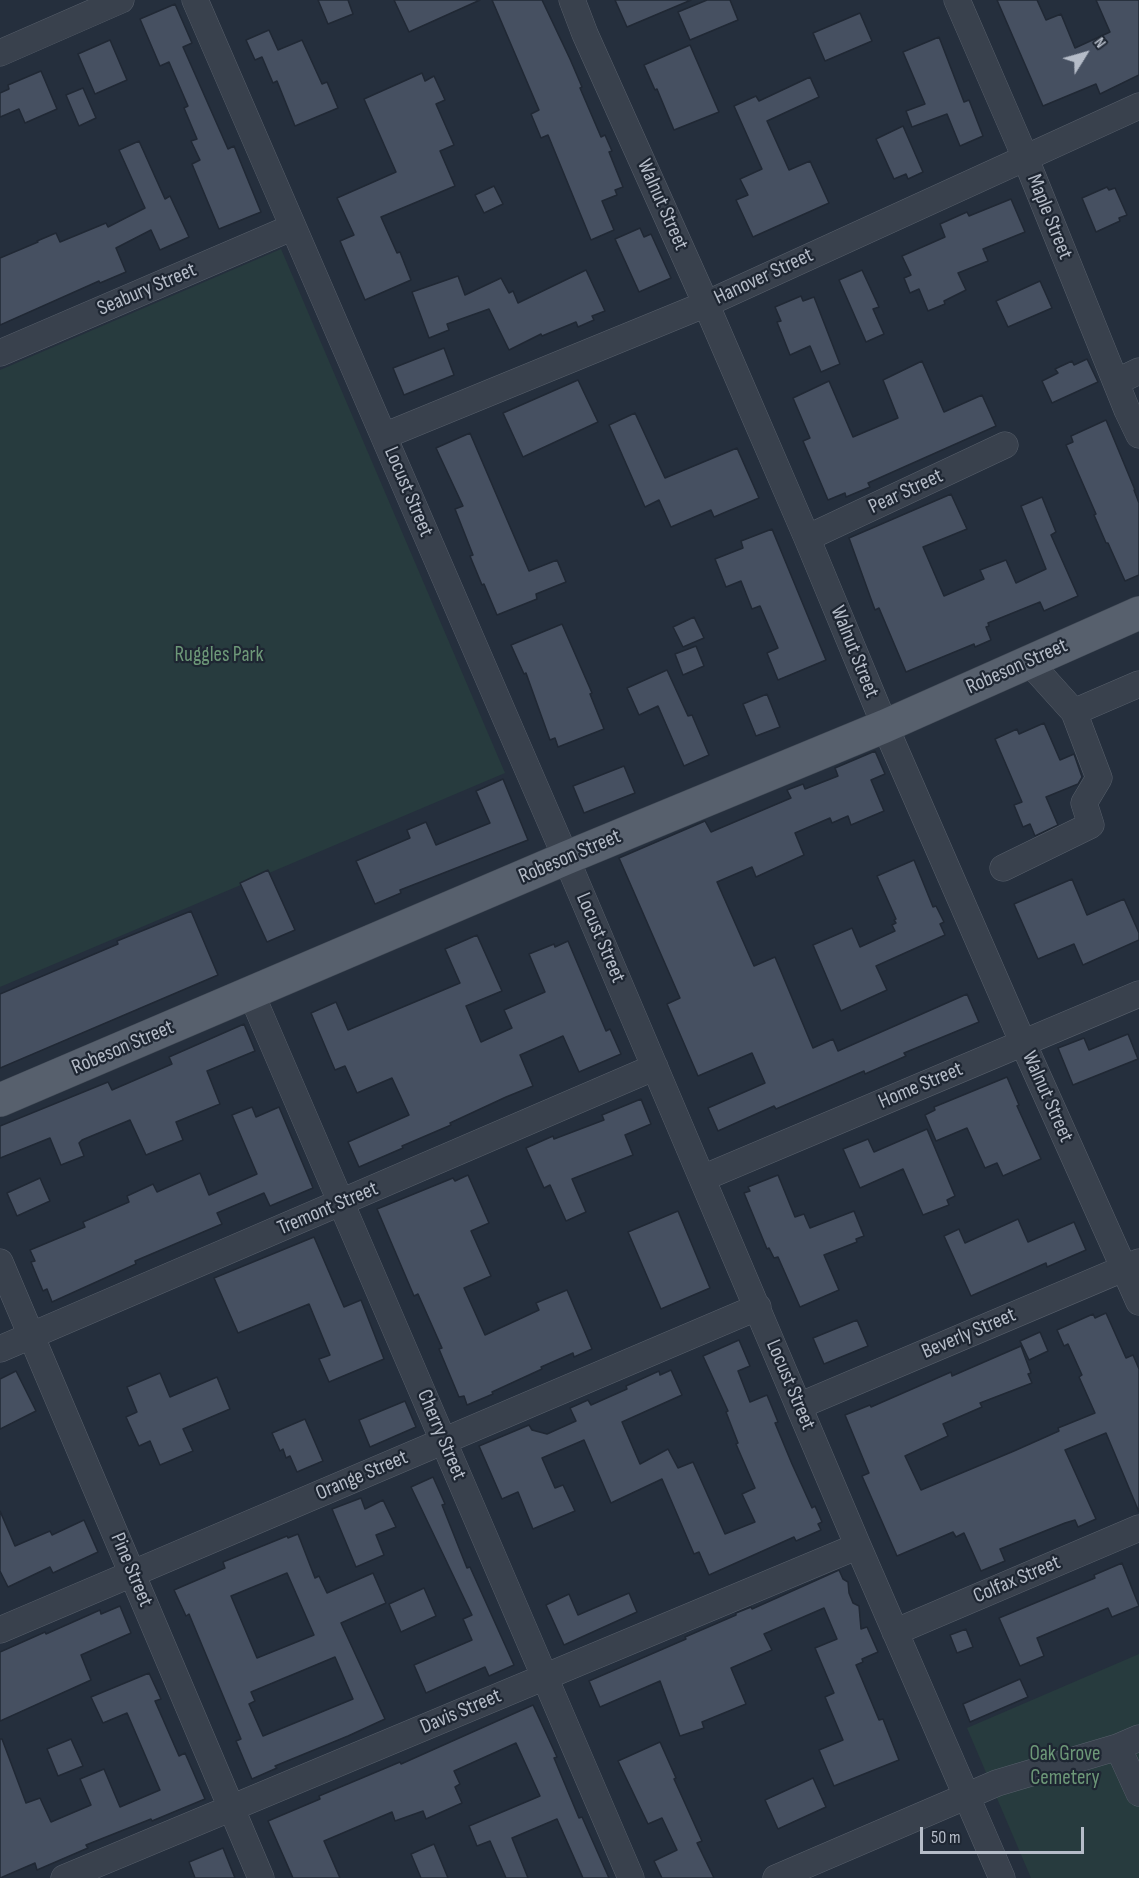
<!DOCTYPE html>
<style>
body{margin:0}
#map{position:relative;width:1139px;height:1878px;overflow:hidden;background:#252f3d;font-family:"Sofia Sans Condensed",sans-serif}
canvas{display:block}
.north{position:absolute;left:1055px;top:24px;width:60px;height:60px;-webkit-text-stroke:4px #1e2632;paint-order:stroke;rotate:53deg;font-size:16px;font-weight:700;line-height:24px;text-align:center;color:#b5bcc8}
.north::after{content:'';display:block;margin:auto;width:21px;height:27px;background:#b5bcc8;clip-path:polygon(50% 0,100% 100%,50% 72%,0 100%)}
.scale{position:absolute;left:920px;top:1827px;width:164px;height:27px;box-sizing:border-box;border:3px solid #b5bcc8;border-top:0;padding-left:8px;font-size:18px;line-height:21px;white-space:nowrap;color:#b5bcc8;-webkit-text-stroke:4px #1e2632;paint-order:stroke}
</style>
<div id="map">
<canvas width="1139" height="1878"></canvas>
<div class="north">N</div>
<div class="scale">50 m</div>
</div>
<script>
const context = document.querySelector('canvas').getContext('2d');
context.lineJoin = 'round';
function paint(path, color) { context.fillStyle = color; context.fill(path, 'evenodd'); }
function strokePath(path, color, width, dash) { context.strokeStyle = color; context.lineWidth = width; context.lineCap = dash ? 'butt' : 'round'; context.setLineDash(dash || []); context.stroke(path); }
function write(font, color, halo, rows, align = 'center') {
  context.font = font + ' "Sofia Sans Condensed",sans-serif'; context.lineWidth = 4.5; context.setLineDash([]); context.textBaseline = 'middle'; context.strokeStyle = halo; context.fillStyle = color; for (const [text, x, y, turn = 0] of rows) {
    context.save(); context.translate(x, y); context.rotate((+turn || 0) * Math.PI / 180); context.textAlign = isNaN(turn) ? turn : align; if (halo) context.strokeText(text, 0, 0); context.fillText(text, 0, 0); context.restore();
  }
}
const green = new Path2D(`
 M281 249 505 773 0 987V370Z
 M1139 1654V1878H1031L967 1728Z`);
const building = new Path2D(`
 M318 0H348L353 14 328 24Z
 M394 0H480L409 32Z
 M492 0H542L570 59 582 87 580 88 601 137 605 135 612 151 609 152 623 187 615 190 617 195 602 201 614 230 591 240 548 135 541 138 531 114 539 110Z
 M615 0H691L627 27Z
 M707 0H730L738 20 690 40 678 12Z
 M997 0H1037L1046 20 1061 14 1075 48 1110 32 1096 0H1139V75L1100 94 1096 84 1043 106Z
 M175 4 192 43 183 47 228 149 234 146 261 212 219 229 192 164 200 160 191 141 197 139 184 108 188 106 169 62 160 66 140 19Z
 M860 13 872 41 825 61 813 33Z
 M269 30 278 50 302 40 322 84 327 82 338 108 295 126 277 81 273 83 262 57 255 60 246 40Z
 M939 37 964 102 969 100 983 136 960 146 947 114 912 127 906 111 925 104 903 52Z
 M110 40 127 80 95 94 78 54Z
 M690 45 719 112 674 130 657 89 655 90 644 65Z
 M41 71 57 109 25 123 19 109 0 117V93L9 89 8 85Z
 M422 73 425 81 434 76 445 100 436 104 454 145 440 151 455 186 381 217 397 253 400 252 411 280 365 300 340 241 354 235 337 198 396 172 364 99Z
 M810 77 819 97 767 121 789 170 810 161 829 203 753 237 736 200 748 195 740 179 762 169 734 106 756 96 759 101Z
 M83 88 96 118 79 126 66 95Z
 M903 126 923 172 908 179 906 174 894 179 876 139Z
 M139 141 165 199 170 196 189 237 160 250 151 230 116 248 126 272 100 283 99 281 0 325V258L38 242 37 241 56 233 60 242 106 223 108 227 145 208 119 150Z
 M494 186 503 204 484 213 475 195Z
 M1107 187 1109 190 1115 188 1127 215 1119 218 1120 221 1096 232 1082 198Z
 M1011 199 1025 232 983 249 988 261 958 273 966 290 944 301 945 304 928 311 919 289 910 293 904 278 911 275 902 256 945 237 940 224 967 212 969 216Z
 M640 228 644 237 651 234 671 278 639 292 615 239Z
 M586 270 605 311 592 316 594 320 578 327 576 322 542 336 541 334 509 350 489 309 447 324 449 330 429 338 412 292 458 276 465 295 501 278 509 293 513 291 518 303Z
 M862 270 879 307 873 309 884 334 866 342 839 280Z
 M1040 281 1052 308 1008 327 996 301Z
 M801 296 803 301 814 297 840 364 821 372 810 346 790 355 777 322 781 321 775 307Z
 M444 348 454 375 404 395 393 368Z
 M1087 359 1098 382 1052 403 1042 381 1058 373 1055 369 1072 361 1074 365Z
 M922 361 944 412 982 395 996 426 868 483 870 487 846 497 845 493 828 500 803 441 810 438 793 398 829 381 853 437 898 418 883 380Z
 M578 380 598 422 523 457 503 413Z
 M635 413 665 478 737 448 759 498 714 517 711 510 671 527 659 500 645 507 609 425Z
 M1106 420 1135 490H1134L1139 503V575L1125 581 1108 543H1106L1094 515 1096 514 1066 445 1073 442 1071 436Z
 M470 433 529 571 557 560 566 582 536 594 537 599 497 615 484 584 482 585 470 556 473 555 455 509 463 506 436 448Z
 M951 494 967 529 923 547 944 596 984 579 980 570 1006 560 1016 583 1046 569 1021 506 1042 497 1056 532 1051 535 1078 596 1044 611 1040 602 988 623 989 626 986 627 991 640 975 647 974 644 906 672 879 608 875 610 849 538Z
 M772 529 826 660 778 680 767 653 778 648 760 606 752 609 741 581 726 587 715 559 743 548 741 541Z
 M694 617 704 638 683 647 673 627Z
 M562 624 592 693 590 694 604 729 558 747 555 738 550 740 526 673 524 674 511 645Z
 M696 646 704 666 683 675 675 654Z
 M667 670 688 716 692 715 709 755 684 766 658 706 639 715 627 688Z
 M767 694 780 727 756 736 743 704Z
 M1044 723 1060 760 1074 754 1082 777 1078 784 1046 797 1058 825 1035 836 1030 824 1023 827 1014 805 1022 802 995 739 1017 729 1019 734Z
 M875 751 885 774 871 780 884 811 851 825 848 816 832 823 830 818 795 833 804 855 756 877 752 867 717 882 754 966 775 957 813 1048 833 1039 838 1051 967 994 979 1022 904 1053 906 1056 865 1074 864 1071 776 1109 774 1106 718 1131 708 1108 765 1083 752 1053 698 1076 667 1004 680 998 619 858 705 821 711 832 791 798 787 790 803 784 805 789 838 776 835 768Z
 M624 766 635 793 584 813 573 786Z
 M503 779 528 840 400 890 401 893 375 904 356 861 410 838 407 830 426 822 436 845 490 823 476 791Z
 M914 860 933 907 936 906 944 922 940 924 945 935 876 966 887 990 841 1011 813 945 852 928 860 947 895 931 892 925 896 923 894 920 896 919 877 876Z
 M268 870 295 930 267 942 240 883Z
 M1072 879 1087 915 1124 899 1139 933V940L1083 965 1074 944 1038 959 1014 904Z
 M191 911 218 975 0 1068V994L118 944 117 941Z
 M477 935 502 991 466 1006 481 1042 512 1028 504 1010 545 992 529 954 554 944 555 947 568 941 606 1031 610 1029 621 1054 579 1072 563 1036 520 1055 533 1086 506 1097 450 1123 451 1125 402 1146 403 1148 359 1167 348 1142 409 1115 392 1078 357 1093 345 1066 335 1070 311 1013 336 1002 348 1030 460 983 445 949Z
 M244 1024 255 1051 207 1071 220 1104 176 1122 183 1140 146 1155 130 1120 82 1140 79 1143 84 1156 61 1165 50 1138 0 1158V1126L108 1082 112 1090 172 1064 169 1057Z
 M1128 1034 1138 1059 1073 1085 1058 1048 1084 1038 1089 1050Z
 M1007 1077 1019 1105 1017 1106 1041 1159 1003 1176 997 1163 985 1168 967 1128 936 1141 925 1115 935 1110 934 1107Z
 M641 1099 651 1124 625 1135 633 1155 572 1179 586 1212 566 1221 550 1185 544 1188 526 1148 553 1136 554 1139 604 1120 602 1115Z
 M252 1107 256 1117 279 1107 313 1188 270 1206 264 1193 217 1213 222 1224 135 1261 136 1264 52 1302 47 1289 43 1291 31 1262 35 1261 30 1250 85 1227 83 1222 129 1202 127 1196 153 1184 157 1192 200 1173 209 1195 257 1174 232 1115Z
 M927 1129 955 1196 947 1200 949 1205 923 1215 903 1169 860 1188 843 1149 868 1139 874 1152Z
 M468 1175 489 1223 471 1231 491 1276 464 1288 485 1335 539 1310 536 1303 567 1290 592 1349 574 1357 573 1353 541 1367 542 1369 492 1392 493 1394 467 1405 464 1396 459 1397 439 1349 442 1348 418 1294 414 1296 377 1209 453 1178 455 1181Z
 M778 1175 795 1217 804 1214 810 1228 854 1211 864 1236 856 1239 857 1242 824 1255 839 1290 800 1307 778 1257 774 1258 769 1248 767 1249 744 1193 750 1191 748 1187Z
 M40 1178 50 1201 17 1216 7 1193Z
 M678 1211 710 1288 661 1309 628 1232Z
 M1018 1219 1028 1242 1074 1222 1086 1250 1047 1267 1046 1263 971 1296 944 1236 959 1229 965 1243Z
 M314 1237 344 1307 361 1300 384 1359 329 1382 319 1359 330 1355 309 1304 238 1333 214 1278Z
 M1106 1313 1126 1358 1133 1355 1139 1369V1512L1106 1433 1065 1450 1096 1519 1078 1527 1075 1520 1065 1523 1000 1549 1005 1561 981 1571 964 1533 956 1537 953 1532 897 1556 862 1476 869 1473 845 1415 870 1405 871 1407 951 1372 952 1376 1021 1346 1031 1373 1028 1374 1032 1383 980 1403 982 1407 943 1424 948 1436 905 1456 921 1490 1014 1451 1059 1431 1058 1428 1095 1413 1079 1377 1082 1375 1068 1344 1064 1346 1057 1330 1093 1314 1095 1318Z
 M857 1320 868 1346 824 1364 813 1338Z
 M1040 1332 1048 1351 1029 1360 1020 1341Z
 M739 1340 750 1366 738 1371 750 1402 767 1395 778 1422 775 1423 792 1464 812 1508 815 1506 822 1522 818 1524 821 1530 796 1541 794 1537 709 1575 699 1552 694 1554 662 1479 611 1503 584 1440 542 1458 555 1488 563 1485 575 1511 533 1529 518 1492 502 1499 479 1446 529 1425 532 1430 547 1434 576 1421 570 1408 588 1400 591 1405 627 1389 626 1386 659 1371 660 1375 671 1370 682 1395 622 1422 640 1464 668 1449 678 1468 693 1462 725 1534 755 1522 742 1494 755 1488 736 1444 738 1443 726 1412 728 1411 703 1356Z
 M16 1371 36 1411 0 1429V1379Z
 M160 1373 170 1397 217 1377 230 1409 183 1429 193 1451 160 1465 150 1441 139 1446 126 1417 137 1412 127 1387Z
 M405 1401 416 1427 370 1447 359 1420Z
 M305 1419 323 1461 297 1472 290 1456 286 1458 283 1449 280 1451 272 1433Z
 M433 1477 445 1504 442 1505 467 1568 470 1567 514 1665 489 1676 485 1667 426 1693 414 1665 472 1640 463 1619 472 1615 411 1487Z
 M361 1498 365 1509 383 1500 396 1527 376 1535 384 1555 356 1567 332 1509Z
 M0 1511 15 1546 50 1531 52 1535 84 1520 98 1552 53 1573 50 1567 8 1587 0 1571Z
 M298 1534 315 1578 319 1576 327 1593 373 1573 386 1603 341 1623 385 1719 348 1736 275 1766 277 1768 252 1779 236 1741 241 1739 189 1614 186 1616 174 1590 225 1568 223 1562 287 1536 288 1538ZM287 1573 314 1635 257 1658 231 1596ZM335 1657 353 1699 263 1736 249 1704 255 1701 251 1692Z
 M1122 1563 1139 1606 1112 1617 1108 1608 1037 1638 1044 1656 1020 1666 999 1618 1095 1578 1094 1575Z
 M839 1570 843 1579 848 1582 849 1593 853 1603 859 1606 861 1629 867 1627 878 1652 862 1659 863 1662 856 1665 879 1720 883 1719 899 1760 834 1786 819 1750 843 1740 825 1697 834 1693 815 1648 837 1639 824 1608 764 1634 772 1650 731 1668 746 1704 702 1722 704 1728 680 1736 660 1681 600 1707 589 1681 686 1639 685 1637 736 1615V1613L751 1607 752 1609Z
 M424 1588 436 1616 401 1632 389 1604Z
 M629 1593 637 1612 564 1645 546 1605 569 1594 578 1615Z
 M120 1606 131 1633 81 1655 91 1680 0 1721V1652L45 1632 46 1634 100 1610 101 1614Z
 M966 1629 973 1647 957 1653 950 1635Z
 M149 1673 161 1699 155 1701 179 1756 185 1753 205 1799 152 1821 151 1819 86 1845 88 1848 37 1870 35 1863 0 1878V1739H2L26 1803 40 1798 51 1822 91 1805 80 1779 104 1769 120 1807 160 1790 127 1713 103 1723 91 1697Z
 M1020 1679 1028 1697 970 1722 963 1704Z
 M533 1705 557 1757 554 1758 579 1818 582 1817 609 1878H583L557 1819 512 1838 528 1878H506L490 1841 477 1846 469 1826 540 1796 516 1743 454 1771 460 1784 455 1787 462 1803 426 1819 423 1811 395 1821 392 1812 324 1841 340 1878H293L268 1821 320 1799 319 1796 400 1762 401 1764Z
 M71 1739 83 1766 58 1776 47 1749Z
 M660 1742 676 1778 674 1779 702 1841 697 1843 714 1878H662L654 1861 677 1850 662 1818 648 1824 618 1761Z
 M813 1778 826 1807 778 1829 765 1800Z
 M434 1844 448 1878H421L411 1854Z
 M223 1848 235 1878H195L189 1862Z`);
const minor = new Path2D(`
 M195 0 566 858 858 1546 1002 1878
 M572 0 585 34 706 304 807 538 885 726 1023 1043 1139 1302
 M957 0 1025 157 1127 410 1139 435
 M0 53 121 0
 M0 353 293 227
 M1116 382 1139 371
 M384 436 706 304 1139 106
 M807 538 1005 445
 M1029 662 1074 712 1139 684
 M1003 868 1091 825 1084 803 1099 778 1074 712
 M251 993 631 1878
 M703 1178 1139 994
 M0 1262 261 1878
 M0 1349 655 1067
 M799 1406 1139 1262
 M0 1630 758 1307
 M895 1632 1139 1528
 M1118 1747 1139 1793
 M64 1878 858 1546
 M776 1878 997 1783 1118 1747 1139 1738`);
const major = new Path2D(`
 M0 1100 566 858 885 726 1139 613`);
const streetNames = [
 ["Walnut Street",662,205,66],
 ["Maple Street",1049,217,68],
 ["Hanover Street",764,277,-25],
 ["Seabury Street",147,290,-23],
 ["Locust Street",408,492,67],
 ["Pear Street",906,492,-25],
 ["Walnut Street",854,652,68],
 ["Robeson Street",1017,667,-24],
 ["Robeson Street",570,857,-23],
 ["Locust Street",600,938,67],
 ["Robeson Street",123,1048,-23],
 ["Home Street",921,1086,-23],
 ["Walnut Street",1047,1097,66],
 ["Tremont Street",328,1209,-23],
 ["Beverly Street",969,1334,-23],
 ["Locust Street",790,1385,67],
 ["Cherry Street",441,1435,67],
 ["Orange Street",362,1476,-23],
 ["Pine Street",131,1570,67],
 ["Colfax Street",1017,1580,-23],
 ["Davis Street",461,1712,-23]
];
const parkNames = [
 ["Ruggles Park",219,656],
 ["Oak Grove",1065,1755],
 ["Cemetery",1065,1779]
];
paint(green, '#273b3e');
paint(building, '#465061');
strokePath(building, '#202834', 1.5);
strokePath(minor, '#575f6b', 27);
strokePath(major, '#424a56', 34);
strokePath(minor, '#39414d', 26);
strokePath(major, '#57606d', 33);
write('21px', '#b5bcc8', '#1e2632', streetNames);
write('21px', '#6d9878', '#1e2632', parkNames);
</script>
